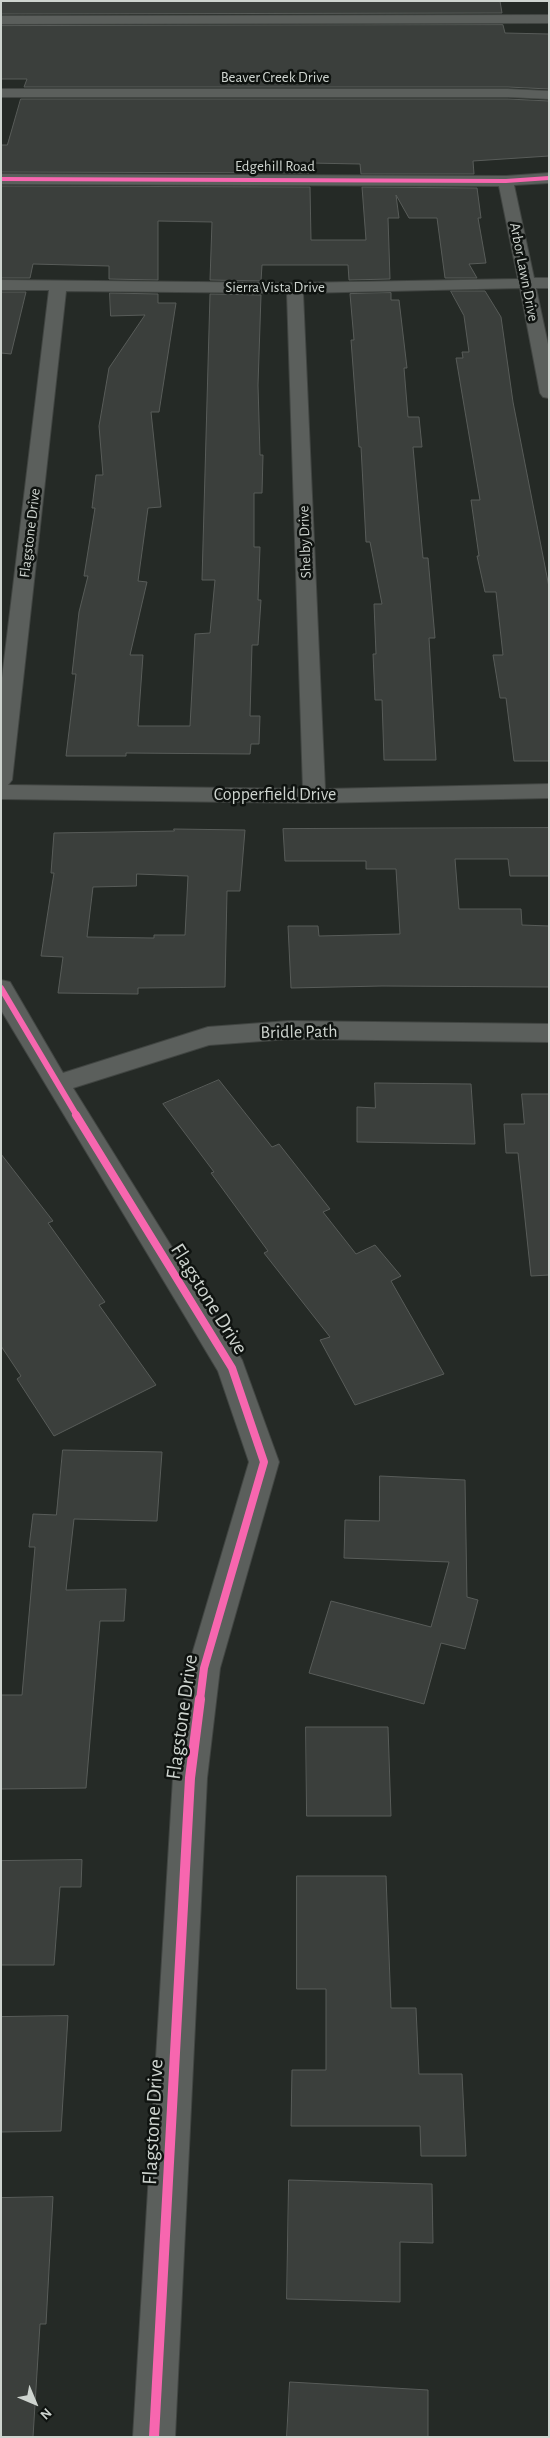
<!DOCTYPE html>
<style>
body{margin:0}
#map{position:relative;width:550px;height:2438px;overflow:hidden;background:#252a26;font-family:"Alegreya Sans",sans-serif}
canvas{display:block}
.frame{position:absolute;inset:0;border:2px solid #ced4cf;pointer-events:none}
.north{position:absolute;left:10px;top:2378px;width:50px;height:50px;-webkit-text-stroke:4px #0f1310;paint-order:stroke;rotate:135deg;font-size:14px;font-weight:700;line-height:20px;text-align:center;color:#ced4cf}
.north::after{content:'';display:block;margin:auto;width:18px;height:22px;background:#ced4cf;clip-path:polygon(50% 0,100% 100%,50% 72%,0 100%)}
</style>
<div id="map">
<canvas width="550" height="2438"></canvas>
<div class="frame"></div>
<div class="north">N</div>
</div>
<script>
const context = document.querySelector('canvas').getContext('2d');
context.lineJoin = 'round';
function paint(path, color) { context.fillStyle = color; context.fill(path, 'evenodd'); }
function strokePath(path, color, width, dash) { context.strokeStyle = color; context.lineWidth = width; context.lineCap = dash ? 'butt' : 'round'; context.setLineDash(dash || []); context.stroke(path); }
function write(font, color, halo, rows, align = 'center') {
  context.font = font + ' "Alegreya Sans",sans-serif'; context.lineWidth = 5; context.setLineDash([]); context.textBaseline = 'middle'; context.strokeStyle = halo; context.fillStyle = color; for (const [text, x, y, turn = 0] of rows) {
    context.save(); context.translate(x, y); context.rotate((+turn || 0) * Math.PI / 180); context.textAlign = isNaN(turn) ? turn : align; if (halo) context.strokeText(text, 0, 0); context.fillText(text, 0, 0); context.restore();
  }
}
const building = new Path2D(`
 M1 1H500L502 13 1 14Z
 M503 25 505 33 549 34V89L508 87H24L27 79H1V26Z
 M21 99H508L549 101V156L473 161 474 174H361L360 164 309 163V173L1 172V145H7Z
 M1 186 310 187 311 240H366L362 187 477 188 481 218H478L486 263 469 264 477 278H445L437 218H409L396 195 399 218H388L390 279 349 280 348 265H262L261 281 210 280 212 222 158 221V280L109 279V266L33 264 30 278H1Z
 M451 291H485L501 317 513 402 549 587V761H514L506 698H500L493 655H503L496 592H485L477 556H479L471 500H480L456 358H463L462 352H469L464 316Z
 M1 292H26L11 354 1 353Z
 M110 293 158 294V303H176L159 412H151L161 507 148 508 138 581 147 582 130 655H143L138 726H190L195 634 210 633 215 580H202L210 294 261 295 258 385 260 455H263L262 493H254V547H260L258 600H261L258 645H252L250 716H260L259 744H251L250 754 126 753V756H66L76 674H72L79 612 88 576H84L95 508H92L96 475H103L99 426 109 368 145 315 111 316Z
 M391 293V300H399L407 368H404L408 417H419L422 447H413L423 558H428L435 638H429L436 760H384L382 700H375L373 654H376L374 604H382L370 542H366L361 447H359L351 340H354L350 294Z
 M549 828V876H510L508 859H455L459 909H521L522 925 549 926V987L382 986 291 988 288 926H318L319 936 400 934 396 869H366V861H285L283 829Z
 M174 829 245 830 240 891H227L225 987 138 988V994L58 993 63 957 41 956 54 873H51L54 833 174 831ZM137 874 188 876 185 935H154V938L87 937 93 887 136 886Z
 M219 1080 272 1147 279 1144 330 1209 323 1212 356 1254 375 1245 401 1276 391 1281 444 1374 355 1405 320 1340 330 1337 264 1253 268 1251 211 1173 214 1172 163 1104Z
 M375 1083 471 1084 475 1144 357 1142V1107L375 1108Z
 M522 1094H549V1275L531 1276 518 1153H506L504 1124H524Z
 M1 1154 53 1221 48 1223 105 1302 99 1305 156 1385 54 1436 17 1379 21 1376 1 1346Z
 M63 1450 162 1452 157 1521 74 1519 66 1590 126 1589 124 1621H100L86 1788 1 1789V1695H22L35 1547H29L33 1514 56 1515Z
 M380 1476 465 1480 467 1597 478 1600 465 1649 441 1643 424 1704 309 1673 331 1601 431 1627 449 1562 344 1558 345 1520 379 1521Z
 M306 1727H388L391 1816H307Z
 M82 1860 81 1887H60L54 1965H1V1861Z
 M297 1876H386L391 2008H416L419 2074H462L466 2156H421L420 2126H291L292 2070H326V1989H297Z
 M68 2016 61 2131 1 2132V2017Z
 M289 2180 432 2184 433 2243 400 2242V2302L287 2299Z
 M53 2197 46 2324H40L33 2437H1V2198Z
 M290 2382 428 2390V2437H287Z`);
const minor = new Path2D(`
 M549 15V23L1 24V16Z
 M1 89H508L549 91V99L508 97H1Z
 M549 173V183L514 185 534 278H549V288H536L549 349V398L543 397 540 393 520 288 303 293 325 789 549 784V798L314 803 1 799V686L49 290H1V280L295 283 518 279 499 186 1 184V174L506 176ZM66 291 287 293 303 789 8 785 12 780Z
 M1 980 10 982 63 1073 208 1027 289 1021 549 1024V1042L289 1039 209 1045 73 1088 242 1360 279 1462 220 1668 207 1778 175 2437H133L173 1778 188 1668 249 1462 218 1371 1 1010Z`);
const cyclewayFar3 = new Path2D(`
 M1 179 506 181 549 178`);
const cyclewayFar2 = new Path2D(`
 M1 988 77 1116`);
const cyclewayFar1 = new Path2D(`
 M76 1115 232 1368 264 1462 204 1668 200 1700`);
const cycleway = new Path2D(`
 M154 2437 190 1778 200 1699`);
const farStreetnames = [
 ["Beaver Creek Drive",275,77],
 ["Edgehill Road",275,166],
 ["Arbor Lawn Drive",524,272,79],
 ["Sierra Vista Drive",275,287],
 ["Flagstone Drive",30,533,-83],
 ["Shelby Drive",305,542,-92]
];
const streetNames = [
 ["Copperfield Drive",275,795],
 ["Bridle Path",299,1032,-1]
];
const nearStreetnames = [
 ["Flagstone Drive",209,1299,58],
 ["Flagstone Drive",182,1717,-82],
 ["Flagstone Drive",153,2122,-87]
];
paint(building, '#3b3f3c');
strokePath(building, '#585c59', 1);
strokePath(minor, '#414542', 2);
paint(minor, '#5b5f5c');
strokePath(cyclewayFar3, '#f766af', 4);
strokePath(cyclewayFar2, '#f766af', 6);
strokePath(cyclewayFar1, '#f766af', 8);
strokePath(cycleway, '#f766af', 10);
write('15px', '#ced4cf', '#0f1310', farStreetnames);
write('18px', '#ced4cf', '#0f1310', streetNames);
write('21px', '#ced4cf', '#0f1310', nearStreetnames);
</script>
